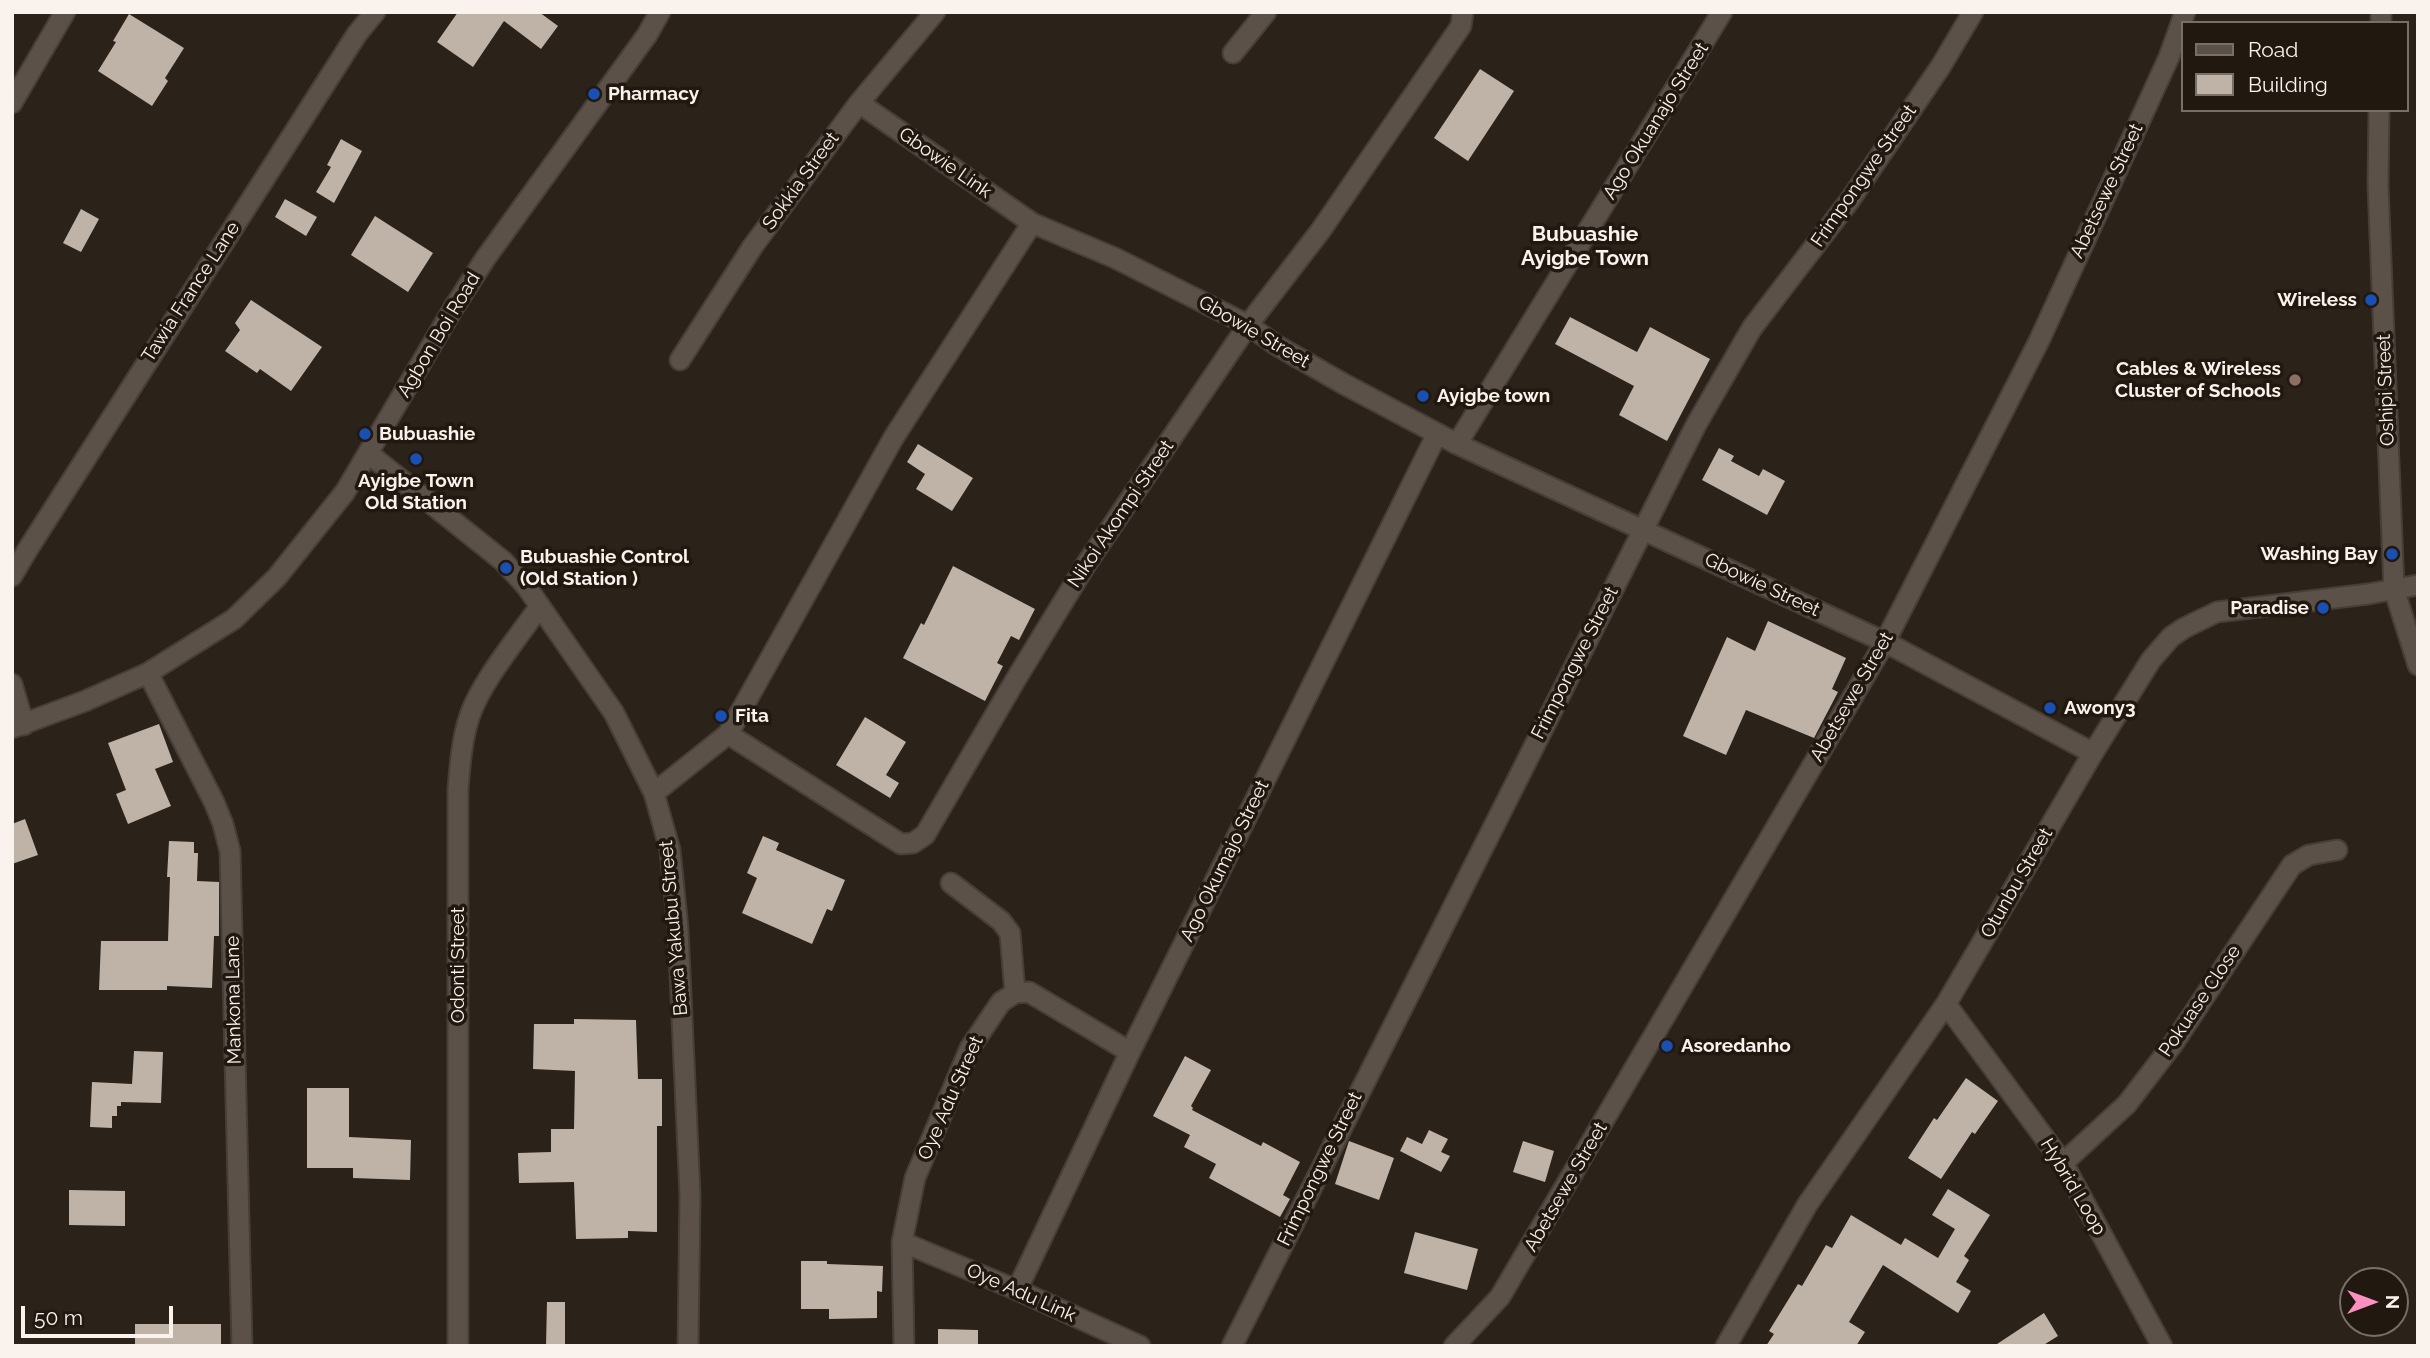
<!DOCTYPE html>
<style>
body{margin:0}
#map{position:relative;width:2430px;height:1358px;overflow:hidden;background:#2b2219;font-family:Raleway,sans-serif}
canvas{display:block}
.frame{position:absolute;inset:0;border:14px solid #f9f2ed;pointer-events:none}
.legend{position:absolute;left:2181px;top:21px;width:228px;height:91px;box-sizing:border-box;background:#211810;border:2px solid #776f68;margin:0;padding:9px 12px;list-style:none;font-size:21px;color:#f9f2ed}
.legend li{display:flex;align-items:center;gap:14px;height:35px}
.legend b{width:35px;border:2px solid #776f68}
.north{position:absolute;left:2339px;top:1267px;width:70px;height:70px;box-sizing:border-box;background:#211810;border:2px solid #776f68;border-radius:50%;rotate:90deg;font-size:19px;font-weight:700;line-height:28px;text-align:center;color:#f9f2ed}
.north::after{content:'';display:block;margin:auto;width:24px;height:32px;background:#fd8fc1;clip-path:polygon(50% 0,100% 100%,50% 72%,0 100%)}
.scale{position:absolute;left:21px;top:1306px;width:152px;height:32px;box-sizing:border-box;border:4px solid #f9f2ed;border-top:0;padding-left:9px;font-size:21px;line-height:24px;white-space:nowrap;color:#f9f2ed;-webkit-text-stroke:5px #211810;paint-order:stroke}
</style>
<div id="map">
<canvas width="2430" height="1358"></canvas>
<div class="frame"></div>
<ul class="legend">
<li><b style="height:9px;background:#5c5148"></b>Road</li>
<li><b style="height:19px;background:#bfb3a8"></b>Building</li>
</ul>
<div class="north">N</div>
<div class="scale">50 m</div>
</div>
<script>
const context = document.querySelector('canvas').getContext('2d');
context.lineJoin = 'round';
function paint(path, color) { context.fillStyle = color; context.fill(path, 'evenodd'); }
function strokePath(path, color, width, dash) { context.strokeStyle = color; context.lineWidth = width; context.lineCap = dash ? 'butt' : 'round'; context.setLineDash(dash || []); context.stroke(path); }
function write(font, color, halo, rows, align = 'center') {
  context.font = font + ' Raleway,sans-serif'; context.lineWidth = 7; context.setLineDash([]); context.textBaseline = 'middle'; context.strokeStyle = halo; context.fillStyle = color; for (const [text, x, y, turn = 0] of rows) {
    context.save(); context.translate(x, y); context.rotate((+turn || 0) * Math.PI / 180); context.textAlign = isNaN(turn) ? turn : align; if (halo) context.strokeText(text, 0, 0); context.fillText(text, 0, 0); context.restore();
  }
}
const building = new Path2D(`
 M458 12H539L558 26 541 49 504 21 473 67 437 42Z
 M129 14 184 48 165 78 168 81 152 106 98 71 116 42 113 41Z
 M1480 69 1514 91 1468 161 1434 138Z
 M341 139 362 151 334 203 316 192 331 167 327 165Z
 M285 199 317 217 306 236 275 217Z
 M81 209 99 219 81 252 63 243Z
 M375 216 433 253 408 292 351 255Z
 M251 300 322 347 291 391 260 369 257 373 225 351 240 330 235 323Z
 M1570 317 1637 352 1650 327 1710 359 1667 441 1619 415 1634 386 1555 344Z
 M918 444 973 478 952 511 916 489 925 474 907 462Z
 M1719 448 1734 456 1731 461 1759 476 1763 469 1785 481 1767 515 1702 480Z
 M953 566 1035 609 1019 640 1011 636 997 663 1003 666 985 701 903 658 921 623 924 625Z
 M1768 621 1846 658 1832 689 1838 692 1814 738 1746 710 1726 755 1683 736 1727 637 1755 651Z
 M865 717 906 742 886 775 899 783 890 798 836 765Z
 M159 724 173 762 155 769 171 806 128 824 116 794 126 790 108 743Z
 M25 819 38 855 12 864V824Z
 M763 836 779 843 776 850 845 880 832 911 827 909 812 944 742 913 757 878 747 873Z
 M169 841 194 842V853H198L197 881 219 882V936H214L212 988 167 986V990H99L101 941H168L170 877H167Z
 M574 1019 636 1020 638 1079H662V1126H657V1232L628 1231V1238L576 1239 574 1182 519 1183 518 1153 551 1152V1129H574L575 1071 533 1069 534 1024H574Z
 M134 1051 163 1052 161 1103 121 1102V1106H117V1116H112V1128L90 1127 92 1082 132 1084Z
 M1185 1056 1211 1070 1191 1106 1193 1108 1192 1110 1261 1146 1263 1142 1300 1162 1283 1195 1290 1199 1280 1217 1209 1178 1216 1164 1184 1147 1190 1135 1153 1116Z
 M1966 1078 1998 1101 1975 1134 1972 1132 1941 1179 1908 1158 1934 1118 1937 1120Z
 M307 1088H349V1137L411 1140 410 1180 353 1178V1168H307Z
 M1429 1130 1448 1139 1441 1152 1450 1156 1441 1172 1400 1151 1407 1137 1422 1144Z
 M1349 1141 1394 1158 1379 1200 1335 1184Z
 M1523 1141 1554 1151 1545 1182 1513 1172Z
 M1948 1189 1990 1215 1964 1256 1969 1260 1956 1282 1971 1291 1958 1313 1883 1265 1849 1322 1865 1332 1856 1346H1766L1774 1334 1769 1331 1798 1284 1802 1286 1826 1245 1832 1248 1851 1215 1901 1245 1905 1238 1938 1258 1955 1229 1932 1215Z
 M69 1190 125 1191V1226L69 1225Z
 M1415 1232 1478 1249 1467 1290 1404 1273Z
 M801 1261H827V1264L883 1266 882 1292 877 1291V1318L829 1319V1309H801Z
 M547 1302H565V1346H546Z
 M2044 1313 2058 1336 2042 1346H1994Z
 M135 1324H221V1346H135Z
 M938 1329 978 1330V1346H938Z`);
const minor = new Path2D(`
 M2381 23V12
 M1233 53 1266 12
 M12 103 65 12
 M859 103 1032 223
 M2379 110 2378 185 2394 589 2418 665
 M680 360 753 246 859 103 935 12
 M1457 444 1722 12
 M369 454 503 561 526 586 614 713 654 793 670 850 678 929 690 1195 688 1346
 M12 576 28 549 357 34 375 12
 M148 673 214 802 223 824 230 851 242 1346
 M12 684 24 725
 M12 728 85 701 148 673 234 619 277 577 345 492 453 309 485 259 647 35 660 12
 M728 734 901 844 913 843 925 835 1016 679 1087 563 1248 325 1321 230 1461 26 1463 12
 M654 793 728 734 894 437 1032 223 1115 258 1248 325 1276 345 1342 383 1457 444 1885 642 2093 753
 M951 883 1001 921 1010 933 1015 993
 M1946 1004 2063 1163 2162 1346
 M2063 1163 2127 1104 2173 1044 2292 865 2309 855 2337 850
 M902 1242 1017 1290 1140 1346
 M1017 1290 1130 1052 1437 434
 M458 1346V789C460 764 462 738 470 715 481 682 519 636 540 606
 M904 1346 902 1242 915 1178 970 1048 1001 1002 1015 993 1029 992 1130 1052
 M1232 1346 1696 425 1752 328 1850 200 1941 66 1973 12
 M1454 1346 1500 1297 1885 642 2039 341 2169 57 2185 12
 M1726 1346 1807 1205 1946 1004 2093 753 2151 660 2171 637 2184 628 2217 612 2368 594 2418 585`);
const markers = [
 [594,94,7,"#1a4fb4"],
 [2371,300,7,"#1a4fb4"],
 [2295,380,7,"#8d6e63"],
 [1423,396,7,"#1a4fb4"],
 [365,434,7,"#1a4fb4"],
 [416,459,7,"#1a4fb4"],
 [2392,554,7,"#1a4fb4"],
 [506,568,7,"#1a4fb4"],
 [2323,608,7,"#1a4fb4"],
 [2050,708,7,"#1a4fb4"],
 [721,716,7,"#1a4fb4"],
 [1667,1046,7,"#1a4fb4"]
];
const poiNames = [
 ["Pharmacy",608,94],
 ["Wireless",2357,300,"right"],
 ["Cables & Wireless",2281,369,"right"],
 ["Cluster of Schools",2281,391,"right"],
 ["Ayigbe town",1437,396],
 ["Bubuashie",379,434],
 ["Ayigbe Town",416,481,"center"],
 ["Old Station",416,503,"center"],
 ["Washing Bay",2378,554,"right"],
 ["Bubuashie Control",520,557],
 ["(Old Station )",520,579],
 ["Paradise",2309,608,"right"],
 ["Awony3",2064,708],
 ["Fita",735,716],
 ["Asoredanho",1681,1046]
];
const streetNames = [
 ["Ago Okuanajo Street",1656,121,-58],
 ["Gbowie Link",945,163,35],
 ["Frimpongwe Street",1864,176,-55],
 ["Sokkia Street",801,181,-54],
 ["Abetsewe Street",2107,191,-65],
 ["Tawia France Lane",191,292,-57],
 ["Gbowie Street",1254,332,30],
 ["Agbon Boi Road",439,335,-59],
 ["Oshipi Street",2386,390,-92],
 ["Nikoi Akompi Street",1121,514,-56],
 ["Gbowie Street",1762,585,25],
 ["Frimpongwe Street",1575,663,-63],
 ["Abetsewe Street",1852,697,-60],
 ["Ago Okumajo Street",1225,861,-64],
 ["Otunbu Street",2017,883,-60],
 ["Bawa Yakubu Street",674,928,-95],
 ["Odonti Street",458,965,-90],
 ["Mankona Lane",234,1000,-91],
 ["Pokuase Close",2200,1001,-56],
 ["Oye Adu Street",951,1098,-66],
 ["Frimpongwe Street",1320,1169,-64],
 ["Abetsewe Street",1566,1187,-60],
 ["Hybrid Loop",2073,1187,59],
 ["Oye Adu Link",1021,1293,24]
];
const neighbourhoodNames = [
 ["Bubuashie",1585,235],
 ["Ayigbe Town",1585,259]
];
paint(building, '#bfb3a8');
strokePath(minor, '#463e38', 23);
strokePath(minor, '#5c5148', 19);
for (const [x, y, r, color] of markers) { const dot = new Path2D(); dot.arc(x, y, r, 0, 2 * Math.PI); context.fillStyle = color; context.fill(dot); strokePath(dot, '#211810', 2.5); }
write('bold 19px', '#f9f2ed', '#211810', poiNames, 'left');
write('19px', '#f9f2ed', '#211810', streetNames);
write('bold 21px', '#f9f2ed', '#211810', neighbourhoodNames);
</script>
